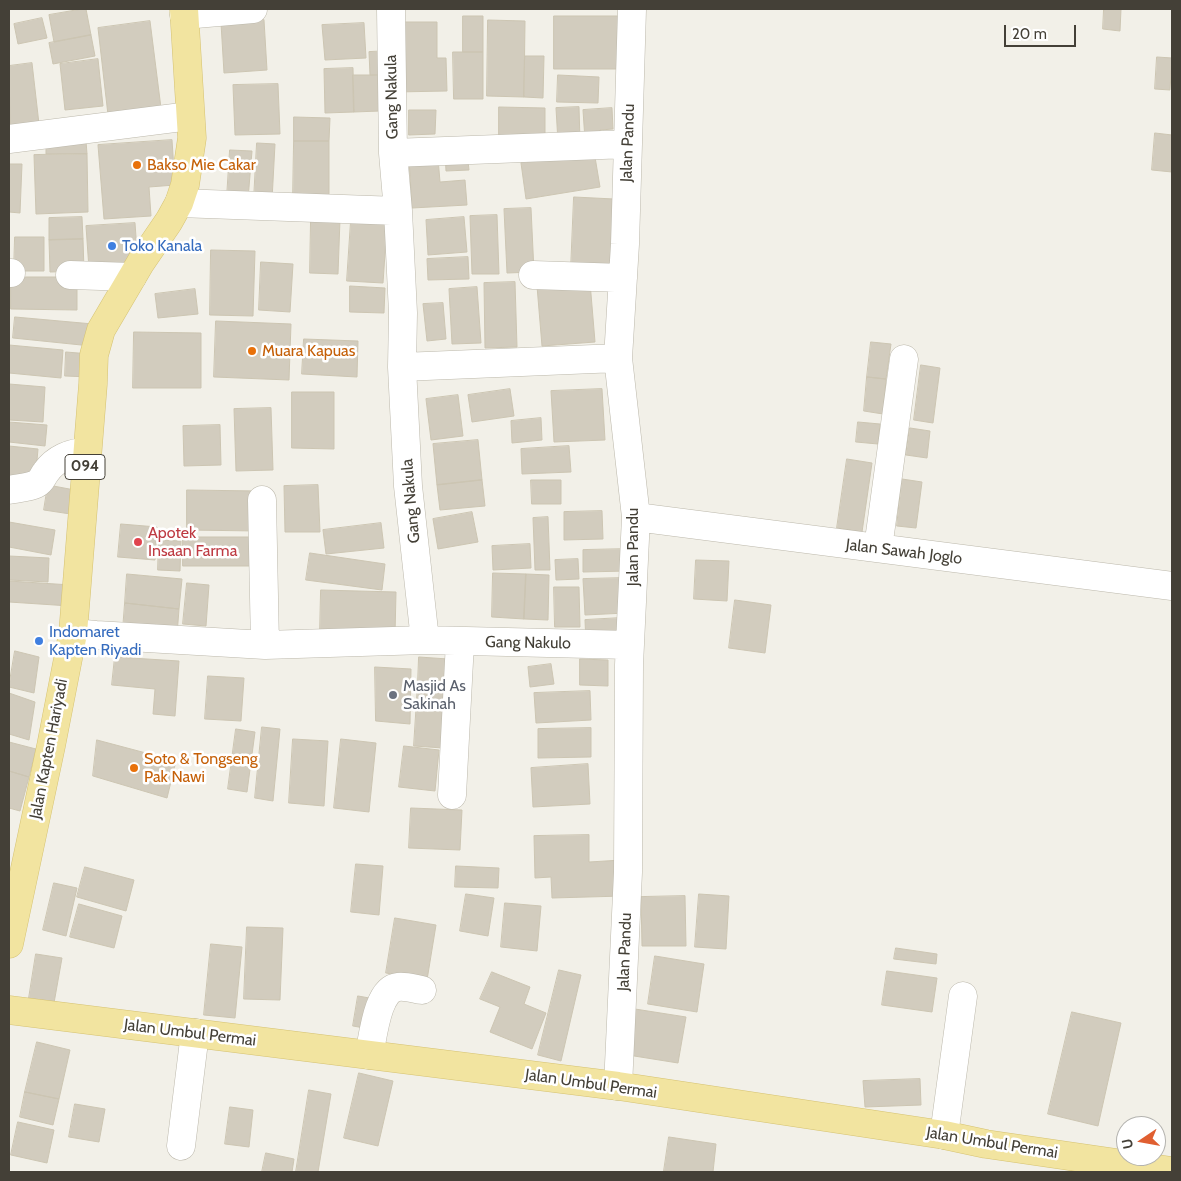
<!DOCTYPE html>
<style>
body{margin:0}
#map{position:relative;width:1181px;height:1181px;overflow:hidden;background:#f2f0e8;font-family:Cabin,sans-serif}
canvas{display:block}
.frame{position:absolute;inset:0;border:10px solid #444037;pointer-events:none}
.north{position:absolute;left:1116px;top:1116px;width:50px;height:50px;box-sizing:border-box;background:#fff;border:1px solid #b4b3af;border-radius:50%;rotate:258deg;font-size:14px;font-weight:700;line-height:20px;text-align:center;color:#444037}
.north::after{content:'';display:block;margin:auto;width:18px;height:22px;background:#e05f31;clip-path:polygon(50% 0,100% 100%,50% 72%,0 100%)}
.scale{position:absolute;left:1004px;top:25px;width:72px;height:22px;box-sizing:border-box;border:2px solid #444037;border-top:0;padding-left:6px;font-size:15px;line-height:18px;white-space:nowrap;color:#444037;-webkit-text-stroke:4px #fff;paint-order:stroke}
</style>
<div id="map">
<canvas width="1181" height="1181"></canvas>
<div class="frame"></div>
<div class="north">U</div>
<div class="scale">20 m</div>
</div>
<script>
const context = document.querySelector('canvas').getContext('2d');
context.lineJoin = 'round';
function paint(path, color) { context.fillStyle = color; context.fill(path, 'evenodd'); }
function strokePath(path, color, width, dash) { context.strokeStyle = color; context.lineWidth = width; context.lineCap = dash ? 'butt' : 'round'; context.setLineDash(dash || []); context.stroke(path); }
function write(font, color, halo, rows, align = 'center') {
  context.font = font + ' Cabin,sans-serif'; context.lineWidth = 5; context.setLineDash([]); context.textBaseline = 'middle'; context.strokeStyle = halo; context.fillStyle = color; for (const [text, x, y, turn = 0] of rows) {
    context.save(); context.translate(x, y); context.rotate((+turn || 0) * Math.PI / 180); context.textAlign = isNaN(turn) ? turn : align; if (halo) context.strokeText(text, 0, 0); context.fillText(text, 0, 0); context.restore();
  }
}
const building = new Path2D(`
 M82 9H86L91 35 54 42 49 15Z
 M1104 9H1121L1120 31 1103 29Z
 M463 16H483V52H463Z
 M554 16H619L620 69H554Z
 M42 18 47 38 18 44 14 24Z
 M264 20 267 70 224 73 221 23Z
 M488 20 525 21 524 97 487 96Z
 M150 21 161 108 108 115 98 28Z
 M396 22H437V58H446L447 91 396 92Z
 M364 23 366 58 325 60 322 25Z
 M91 35 95 56 53 64 49 43Z
 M390 51 391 74 370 75 369 52Z
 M453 52H483V99H454Z
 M525 56H544L543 98 524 97Z
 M1157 57 1172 58 1170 90 1155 89Z
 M98 59 103 106 65 110 60 64Z
 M32 63 39 124 10 127 9 66Z
 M353 68 354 112 325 113 324 69Z
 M353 75H379L380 111 354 112Z
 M558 75 599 77 598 103 557 102Z
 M278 84 280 134 235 135 233 85Z
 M499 107 545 108V136L499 142Z
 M579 107 580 141 558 142 556 108Z
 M612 108 613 129 600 130 601 139 585 140 583 110Z
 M409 110H436L435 134 409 135Z
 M294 117 330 118 329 141H294Z
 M1155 133 1172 135V172L1152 170Z
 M172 140 175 185 149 187 151 216 104 219 98 145Z
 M86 141 87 154H46V142Z
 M294 141H329V199H293Z
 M257 143 275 144 272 200 254 199Z
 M230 150 252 151 248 199 227 197Z
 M594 151 600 187 526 199 521 163Z
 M467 152 469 170 446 171 445 153Z
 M87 154 88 212 36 214 34 155Z
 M438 158 440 182 465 180 467 205 412 208 409 160Z
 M9 164H22L20 213 9 212Z
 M574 197 614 199 611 270 571 269Z
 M531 208 534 272 507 273 504 209Z
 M497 215 499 274H472L470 216Z
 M82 217 83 239 49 240V218Z
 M464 217 467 252 428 255 426 220Z
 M311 219H340L338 274 310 273Z
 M351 221 387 224 383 283 347 281Z
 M135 223 138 265 89 269 86 226Z
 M15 237H44V271H14Z
 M83 239 84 271 50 272 49 240Z
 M211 250 255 251 253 316 210 315Z
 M468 257 469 279 428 280 427 259Z
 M261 262 293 264 290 312 259 310Z
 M11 277H77V310L11 309Z
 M515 282 517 347 485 348 484 283Z
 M590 282 595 342 542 346 537 286Z
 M350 286 385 288 384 313 350 312Z
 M477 287 481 343 452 344 449 289Z
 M195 289 198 314 158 318 155 294Z
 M443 303 446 339 427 341 423 304Z
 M15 317 93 324 91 346 13 338Z
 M216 321 291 324 289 380 214 377Z
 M134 332 201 333V388H133Z
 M304 339 358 341 357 377 302 374Z
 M871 342 891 344 886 379 867 377Z
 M9 345 63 350 61 378 9 373Z
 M66 352 90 354 89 377 65 376Z
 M921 365 940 368 933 423 914 420Z
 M867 377 886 379 883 414 864 411Z
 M9 384 45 387 43 422 9 420Z
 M510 389 514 416 472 422 468 395Z
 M602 389 605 440 554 442 551 391Z
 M292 392H334V449L292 448Z
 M458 395 463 436 431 440 426 399Z
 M271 408 273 470 236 471 234 409Z
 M541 418 542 440 512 443 511 421Z
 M9 422 47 425 45 446 9 442Z
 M858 422 880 424 878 444 856 442Z
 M220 425 221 465 184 466 183 426Z
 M910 428 930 431 927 458 906 455Z
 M478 440 482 480 437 485 433 444Z
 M9 446 38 449 35 483 9 480Z
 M569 446 571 472 522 474 521 449Z
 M847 459 872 463 862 532 837 528Z
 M902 479 922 482 916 528 897 526Z
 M482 480 485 506 440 510 437 485Z
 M531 480H561V504H532Z
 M48 485 80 491 77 515 44 510Z
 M318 485 320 532H285L284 486Z
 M187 490 258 491 257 531 187 530Z
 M602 511 603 539 564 540V512Z
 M472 512 478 542 438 549 433 519Z
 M548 517 550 570H535L533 518Z
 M9 522 55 530 51 555 9 547Z
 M381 523 384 548 326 554 323 530Z
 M121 524 157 527 155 560 118 557Z
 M183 537H252V566H183Z
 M159 540 181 541 180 571 158 570Z
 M530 544 531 568 493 570 492 546Z
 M628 549V571L583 572V550Z
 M310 553 385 564 382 590 306 580Z
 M9 556 49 558 48 582 9 580Z
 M578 559 579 579 556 580 555 560Z
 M696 560 729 561 727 601 694 599Z
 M493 573 526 574 524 619 492 617Z
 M127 574 182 579 179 609 125 603Z
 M526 574 549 575 548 620 524 619Z
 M624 578 626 613 585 615 583 579Z
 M9 581 71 585 70 606 9 602Z
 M187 583 209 585 206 626 183 624Z
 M554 587H579L580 627H555Z
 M321 590 396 592 395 635 320 633Z
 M735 600 771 605 765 653 729 648Z
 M125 603 179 609 177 635 123 629Z
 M621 618 622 641 586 643 585 620Z
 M15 651 39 657 34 693 9 687Z
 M115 657 179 661 175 716 153 714 155 689 112 685Z
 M419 657 448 659 447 685 418 683Z
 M580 659 608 660V686L580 685Z
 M551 664 554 684 530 687 528 667Z
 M375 667 411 669 410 724 376 721Z
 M208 676 244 678 241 721 205 719Z
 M418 683 447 685 443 748 414 746Z
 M590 691 591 720 536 723 534 693Z
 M9 693 35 702 29 740 9 734Z
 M262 727 280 729 273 801 255 798Z
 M591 728V757L538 758V729Z
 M236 729 255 732 247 792 228 789Z
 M293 739 328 741 324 806 289 803Z
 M341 739 376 743 369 812 334 808Z
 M97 740 176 761 167 798 93 776Z
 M9 742 36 749 29 777 9 771Z
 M404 746 439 750 435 791 399 787Z
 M588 764 590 804 533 807 531 768Z
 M9 771 29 777 20 811 9 808Z
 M411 808 462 810 460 850 409 848Z
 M589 835V862L622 860 623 896 552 898 551 877 535 878 534 836Z
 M356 864 383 866 379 915 351 912Z
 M456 866 499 868 498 888 455 887Z
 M85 867 134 880 126 911 77 897Z
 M54 883 77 888 66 936 43 930Z
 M466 894 494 898 488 936 460 931Z
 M699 894 729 896 726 949 695 947Z
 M685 896 686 946H642L641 897Z
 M505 903 541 906 537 951 501 947Z
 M79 904 122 916 114 948 70 937Z
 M395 918 436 925 427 980 386 973Z
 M247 927 283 928 280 1000 244 999Z
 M211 944 242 947 235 1018 204 1015Z
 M896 948 937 954 936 964 894 959Z
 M36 954 62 958 54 1003 29 998Z
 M655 956 704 964 697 1012 648 1004Z
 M559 970 581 975 561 1061 538 1055Z
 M887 971 937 978 932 1012 882 1005Z
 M492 972 530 987 524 1004 546 1013 532 1049 490 1032 500 1007 480 999Z
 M358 996 375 999 370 1029 353 1026Z
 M635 1009 686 1017 678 1063 628 1055Z
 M1072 1012 1121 1023 1098 1126 1048 1114Z
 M37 1042 70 1050 59 1099 25 1092Z
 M359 1073 393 1081 378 1146 344 1138Z
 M920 1079 921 1105 865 1107 863 1081Z
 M309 1090 331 1094 318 1172H296Z
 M25 1092 59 1099 53 1125 20 1117Z
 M75 1104 105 1109 99 1142 69 1137Z
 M230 1107 253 1110 249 1147 225 1144Z
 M18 1122 54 1130 47 1163 11 1155Z
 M669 1137 716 1144 713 1172 664 1171Z
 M266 1153 294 1159 292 1172H262Z`);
const minor = new Path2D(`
 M184 15 253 9
 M9 139 190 116
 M393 153 628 144
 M179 203 398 211
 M9 273H11
 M70 275 132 277
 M533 275 623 278
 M402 367 618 358
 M9 490C17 488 28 488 36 484 42 481 42 477 46 472 55 459 71 452 87 452
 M262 500 265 645
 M636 517 1172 586
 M878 548 904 359
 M73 633 96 635 265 645 425 640 408 486 402 367 403 313 398 211 393 153 391 9
 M425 640 630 645
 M452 795 460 642
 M369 1055C373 1038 377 989 398 987 406 986 415 989 422 990
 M618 1086 628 872 629 665 636 517 618 358 625 244 632 9
 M944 1135 963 996
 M181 1146 195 1033`);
const major = new Path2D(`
 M9 944 51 746 73 633 93 384 94 355 101 330 141 262 169 221 179 203 185 185 192 138 184 9
 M9 1010 618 1086 944 1135 986 1144 1172 1171`);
const markers = [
 [137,165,5,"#e8710a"],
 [112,246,5,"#3f7fe0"],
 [252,351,5,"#e8710a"],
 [138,542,5,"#e0444e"],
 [39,641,5,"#3f7fe0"],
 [393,695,5,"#6b7280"],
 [134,768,5,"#e8710a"]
];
const shields = [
 [85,467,40]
];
const shieldNames = [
 ["094",85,467]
];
const streetNames = [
 ["Gang Nakula",392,97,-91],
 ["Jalan Pandu",628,143,-88],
 ["Gang Nakula",411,501,-95],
 ["Jalan Pandu",633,547,-90],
 ["Jalan Sawah Joglo",904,552,7],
 ["Gang Nakulo",528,643,1],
 ["Jalan Kapten Hariyadi",49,749,-79],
 ["Jalan Pandu",625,952,-88],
 ["Jalan Umbul Permai",190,1033,7],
 ["Jalan Umbul Permai",591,1084,8],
 ["Jalan Umbul Permai",992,1143,9]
];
const foodNames = [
 ["Bakso Mie Cakar",147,165],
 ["Muara Kapuas",262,351],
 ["Soto & Tongseng",144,759],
 ["Pak Nawi",144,777]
];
const shopNames = [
 ["Toko Kanala",122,246],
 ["Indomaret",49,632],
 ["Kapten Riyadi",49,650]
];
const healthNames = [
 ["Apotek",148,533],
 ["Insaan Farma",148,551]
];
const worshipNames = [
 ["Masjid As",403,686],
 ["Sakinah",403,704]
];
paint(building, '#d2ccbe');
strokePath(building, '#ccc5b2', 1);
strokePath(minor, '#bcb8ab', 29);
strokePath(major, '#d5c272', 29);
strokePath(minor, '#fff', 28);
strokePath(major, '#f2e4a0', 28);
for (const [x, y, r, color] of markers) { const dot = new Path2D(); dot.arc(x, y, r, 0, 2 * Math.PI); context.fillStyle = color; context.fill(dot); strokePath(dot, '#fff', 2); }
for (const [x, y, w] of shields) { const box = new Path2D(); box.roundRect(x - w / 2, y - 12.5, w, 25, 4); context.fillStyle = '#fff'; context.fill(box); strokePath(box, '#444037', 1); }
write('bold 15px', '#444037', null, shieldNames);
write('16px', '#444037', '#fff', streetNames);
write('16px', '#c56008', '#fff', foodNames, 'left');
write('16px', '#366cbe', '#fff', shopNames, 'left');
write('16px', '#be3a42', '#fff', healthNames, 'left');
write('16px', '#5b616d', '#fff', worshipNames, 'left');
</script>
